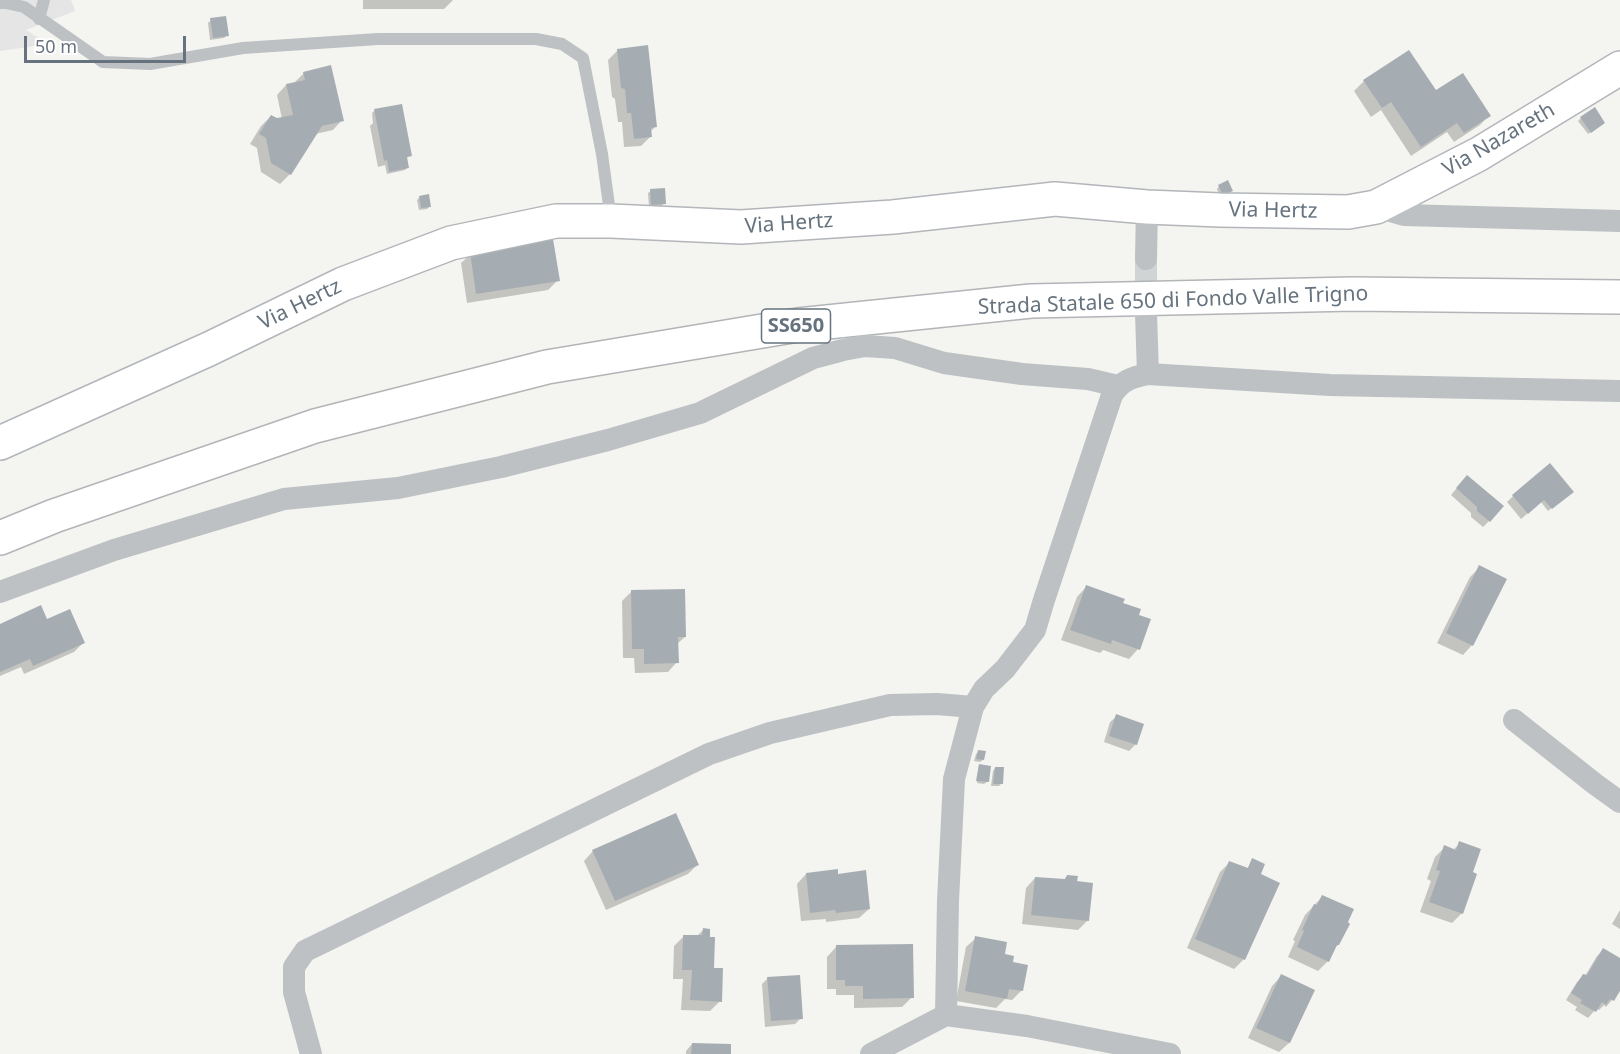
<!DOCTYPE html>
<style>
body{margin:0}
#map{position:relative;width:1620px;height:1054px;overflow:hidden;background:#f4f4f0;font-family:"Noto Sans",sans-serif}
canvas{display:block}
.scale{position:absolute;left:24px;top:36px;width:162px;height:27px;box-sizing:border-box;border:3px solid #66737e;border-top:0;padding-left:8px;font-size:18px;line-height:21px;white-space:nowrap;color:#66737e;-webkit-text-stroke:4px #fff;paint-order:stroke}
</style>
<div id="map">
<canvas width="1620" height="1054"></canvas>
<div class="scale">50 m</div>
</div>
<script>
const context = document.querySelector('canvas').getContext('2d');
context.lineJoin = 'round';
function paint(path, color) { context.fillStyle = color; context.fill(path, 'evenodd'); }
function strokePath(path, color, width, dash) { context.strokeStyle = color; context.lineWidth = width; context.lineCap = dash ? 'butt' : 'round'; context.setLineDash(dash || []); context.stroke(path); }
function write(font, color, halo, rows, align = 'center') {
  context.font = font + ' "Noto Sans",sans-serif'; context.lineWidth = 6; context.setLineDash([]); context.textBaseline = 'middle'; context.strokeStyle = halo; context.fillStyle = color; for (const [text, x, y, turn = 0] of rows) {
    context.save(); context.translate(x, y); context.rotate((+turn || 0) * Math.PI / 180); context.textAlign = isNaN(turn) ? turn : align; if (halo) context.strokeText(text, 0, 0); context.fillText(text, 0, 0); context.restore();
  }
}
const built = new Path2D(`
 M0 0H71L75 11 26 30 48 44 0 51Z`);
const shadow = new Path2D(`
 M363 0H453L444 9H363Z
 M211 20 227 35 224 38 210 40 208 23Z
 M618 50 655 127 650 132 651 136 641 146 624 147 622 122H618L615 99 612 97 608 60Z
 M1409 52 1436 92 1489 115 1480 125 1454 142 1447 132 1411 156 1381 110 1371 117 1354 91 1364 81Z
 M304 73 342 120 333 130 315 134 290 174 280 184 261 172 257 148 250 144 261 126 271 116 277 120 282 119 277 95 286 85 294 83Z
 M400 106 410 155 406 159 408 167 405 170 387 174 385 165 378 167 370 126 373 123 372 113 374 111Z
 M1581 118 1601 125 1588 134 1578 121Z
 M1219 186 1232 191 1220 197 1217 189Z
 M651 191 664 203 662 206 649 207 648 193Z
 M420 197 429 207 427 209 419 210 417 200Z
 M471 254 558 280 548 290 467 303 461 263Z
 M1461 483 1489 521 1483 527 1471 517V513L1451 495Z
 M1569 494 1548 511 1541 502 1521 519 1507 502 1513 496Z
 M1480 567 1472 645 1463 655 1437 643 1470 577Z
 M1086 587 1121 604 1138 649 1129 659 1103 650 1100 653 1061 640 1077 597Z
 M632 591 685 637 677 644V662L668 672 635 673 634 658H623L622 601Z
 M46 621 84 642 74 652 24 674 21 667 0 676V626Z
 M1117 716 1136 744 1129 751 1104 742 1110 722Z
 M979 751 983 760 980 762 974 761 976 754Z
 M979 766 989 768 987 782 984 784 977 783Z
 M995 768 1001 784 999 786H991L993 771Z
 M1460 843 1471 873 1462 913 1452 923 1420 912 1431 881 1427 879 1435 857 1445 847 1453 850Z
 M593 851 698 864 688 874 606 910 584 861Z
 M1230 862 1247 870 1250 863 1259 873 1244 959 1234 969 1187 948 1220 872Z
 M806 874 869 909 859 918 826 922V919L801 921 797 884Z
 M1068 876 1076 883 1088 920 1078 930 1022 924 1026 888 1035 878 1063 881Z
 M1322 897 1338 945 1333 949 1328 961 1318 971 1288 957 1295 941 1293 940 1305 915Z
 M1620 910V929L1612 924Z
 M703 930 720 1001 710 1011 681 1010 683 979H673L674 946 684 936 696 937Z
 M976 938 1003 955 1011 963 1022 990 1012 1000 1005 999 996 1008 956 1001 966 947Z
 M836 947 912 997 902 1007 854 1008V995H836V989H827V957Z
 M1603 950 1620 959V988L1612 1000 1606 1007 1604 1005 1599 1010 1596 1009 1588 1018 1575 1010 1577 1007 1566 1000 1577 982 1583 976H1585L1597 956Z
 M1281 976 1313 991 1289 1043 1279 1052 1248 1038 1272 986Z
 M768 978 801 1018 795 1024 765 1027 762 984Z
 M692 1044 730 1054H686V1051Z`);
const building = new Path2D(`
 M226 16 229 36 213 38 210 18Z
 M648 45 657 127 651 128 652 137 634 139 631 113H627L625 89 621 88 617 49Z
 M1409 50 1436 90 1463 73 1491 116 1464 133 1457 123 1421 147 1391 102 1382 108 1363 80Z
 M331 65 344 121 322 126 291 175 271 163 266 138 259 134 271 115 277 118 293 115 286 84 305 80 303 72Z
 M402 104 412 156 407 157 409 168 389 172 387 160 384 161 374 109Z
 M1595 107 1605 123 1591 133 1580 117Z
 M1228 180 1233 191 1223 195 1218 185Z
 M665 188 666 204 651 205 650 189Z
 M429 194 431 207 421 208 419 196Z
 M553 239 560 281 476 294 470 252Z
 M1550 463 1574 492 1552 509 1544 500 1528 514 1512 495Z
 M1467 475 1504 506 1490 522 1477 511V507L1456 488Z
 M1479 565 1507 579 1473 646 1446 633Z
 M1086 585 1125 599 1123 603 1141 609 1139 615 1151 619 1140 650 1112 640 1111 644 1070 630Z
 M685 589 686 637H678L679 663 644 664V649H632L631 590Z
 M41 605 47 619 70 609 85 643 33 666 30 659 0 672V624Z
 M1116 714 1144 724 1137 745 1109 736Z
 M978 750 986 751 984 760 976 759Z
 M979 764 991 766 989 782 976 781Z
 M995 767H1004L1003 784H993Z
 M676 813 699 865 615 901 592 850Z
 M1459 841 1481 849 1473 872 1477 874 1463 914 1429 902 1440 871 1436 870 1444 845 1456 850Z
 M1252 858 1265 864 1261 874 1280 883 1245 960 1195 939 1229 861 1248 868Z
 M838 869V874L866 870 870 909 836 913 835 910 810 913 806 873Z
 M1067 875 1078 876 1077 881 1093 883 1089 921 1031 915 1035 877 1065 879Z
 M1322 895 1354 909 1348 922 1350 924 1339 945H1337L1329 962 1297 947 1304 931 1302 930 1314 904 1317 905Z
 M703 928 710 929V937H715L714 968H723L722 1002 690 1000 692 970H682L683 935H702Z
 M975 936 1007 942 1005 954 1014 956 1013 962 1028 965 1023 991 1009 989 1007 999 965 991Z
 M913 944 914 998 863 999V986H845V980H836V945Z
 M1603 948 1620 958V991L1614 1001 1610 999 1606 1005 1602 1002 1596 1012 1580 1003 1582 1000 1571 993 1583 974 1587 975Z
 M1281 974 1315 990 1290 1043 1256 1028Z
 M800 975 803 1019 771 1021 767 977Z
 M692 1043 731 1044V1054H691Z`);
const streetTunnel = new Path2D(`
 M1146 259V312`);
const lane = new Path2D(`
 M0 3H6L24 7 103 62 150 64 243 48 378 39H536L562 44 583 58 602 154 611 220
 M39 19 44 0`);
const street = new Path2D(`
 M1376 207 1404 215 1620 221
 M1146 259 1147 207
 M1146 313 1148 374C1132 377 1121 381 1112 395L1043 603 1035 630 1005 669 984 689 973 707 954 779 948 901 946 1015 1027 1026 1170 1054
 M1148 374 1330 385 1620 391
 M0 592 114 550 284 499 398 488 501 467 608 440 700 413 813 358 843 350 865 346 895 348 944 363 1022 374 1088 379 1118 386
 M1514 720 1595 784 1620 802
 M311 1054 294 992V967L305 951 709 754 770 733 890 705 937 704 973 707
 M871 1054 946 1015`);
const secondary = new Path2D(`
 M0 443 209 349 343 284 451 243 556 221H611L741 227 893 217 1055 199 1147 207 1220 210 1348 212 1376 207 1479 154 1620 68`);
const highway = new Path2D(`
 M0 538 54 516 315 426 547 367 798 325 1031 301 1353 294 1620 297`);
const shields = [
 [796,326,69]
];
const shieldNames = [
 ["SS650",796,326]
];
const streetNames = [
 ["Via Nazareth",1499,140,-30],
 ["Via Hertz",1273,211,1],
 ["Via Hertz",789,224,-4],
 ["Strada Statale 650 di Fondo Valle Trigno",1173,301,-2],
 ["Via Hertz",300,305,-26]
];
paint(built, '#e4e5e4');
paint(shadow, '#0003');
paint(building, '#a6adb2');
strokePath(streetTunnel, '#d0d4d4', 22, [22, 11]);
strokePath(secondary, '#b2b6ba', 36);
strokePath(highway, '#b2b5b8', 36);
strokePath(lane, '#bdc1c4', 12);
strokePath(street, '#bdc1c4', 22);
strokePath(secondary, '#fff', 33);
strokePath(highway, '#fff', 33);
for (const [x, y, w] of shields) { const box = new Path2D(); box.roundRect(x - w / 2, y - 17, w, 34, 4.5); context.fillStyle = '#fff'; context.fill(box); strokePath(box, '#66737e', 1.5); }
write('bold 20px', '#66737e', null, shieldNames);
write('21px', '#66737e', '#fff', streetNames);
</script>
